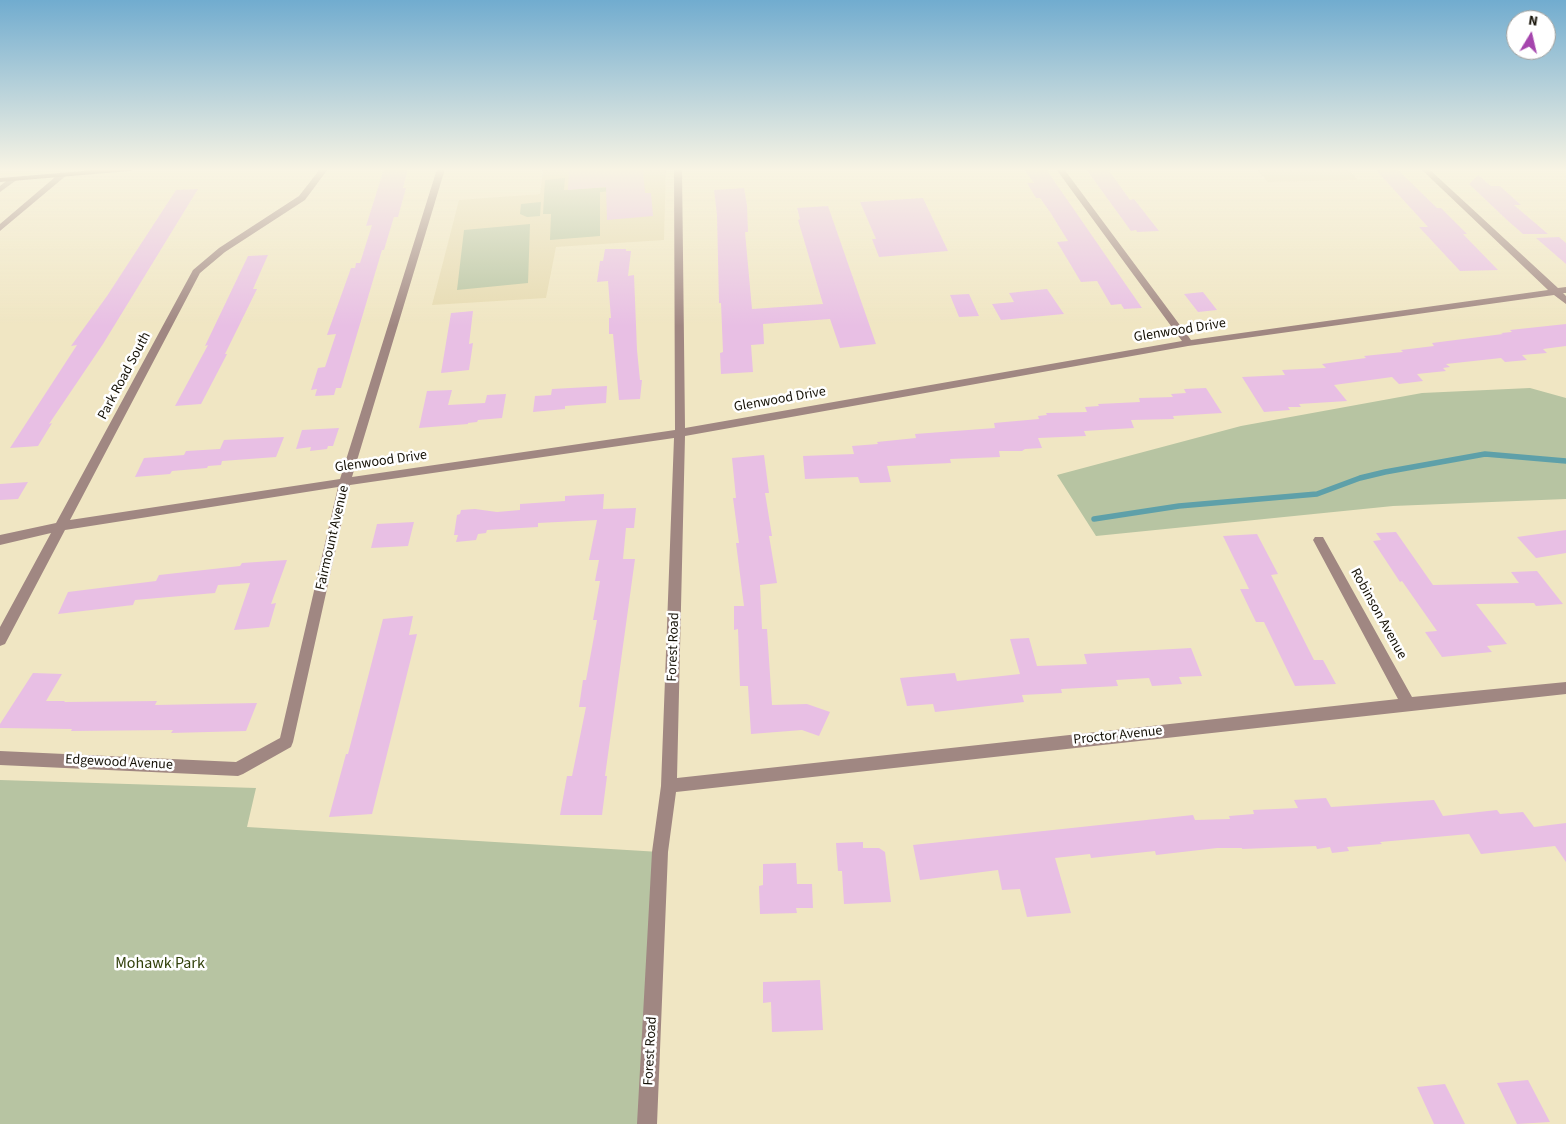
<!DOCTYPE html>
<style>
body{margin:0}
#map{position:relative;width:1566px;height:1124px;overflow:hidden;background:#f0e6c3;font-family:"Source Sans 3",sans-serif}
canvas{display:block}
.north{position:absolute;left:1506px;top:10px;width:50px;height:50px;box-sizing:border-box;background:#fff;border:1px solid #a19f9b;border-radius:50%;rotate:9deg;font-size:14px;font-weight:700;line-height:20px;text-align:center;color:#141005}
.north::after{content:'';display:block;margin:auto;width:18px;height:22px;background:#a545ad;clip-path:polygon(50% 0,100% 100%,50% 72%,0 100%)}
</style>
<div id="map">
<canvas width="1566" height="1124"></canvas>
<div class="north">N</div>
</div>
<script>
const context = document.querySelector('canvas').getContext('2d');
context.lineJoin = 'round';
function paint(path, color) { context.fillStyle = color; context.fill(path, 'evenodd'); }
function strokePath(path, color, width, dash) { context.strokeStyle = color; context.lineWidth = width; context.lineCap = dash ? 'butt' : 'round'; context.setLineDash(dash || []); context.stroke(path); }
function write(font, color, halo, rows, align = 'center') {
  context.font = font + ' "Source Sans 3",sans-serif'; context.lineWidth = 5; context.setLineDash([]); context.textBaseline = 'middle'; context.strokeStyle = halo; context.fillStyle = color; for (const [text, x, y, turn = 0] of rows) {
    context.save(); context.translate(x, y); context.rotate((+turn || 0) * Math.PI / 180); context.textAlign = isNaN(turn) ? turn : align; if (halo) context.strokeText(text, 0, 0); context.fillText(text, 0, 0); context.restore();
  }
}
const built = new Path2D(`
 M543 169H666L664 240 556 247 546 298 432 305 459 200 540 194Z
 M1256 169H1348L1358 180 1268 182Z`);
const green = new Path2D(`
 M565 178 564 190 612 187V191L600 192V236L550 240 551 214H543L545 180Z
 M541 202 540 216 527 217 520 214 521 204Z
 M530 224 528 283 457 290 464 230Z
 M1530 388 1566 398V499L1393 506 1096 536 1057 475 1241 426 1422 393Z
 M0 780 256 788 247 827 660 852 647 1124H0Z`);
const stream = new Path2D(`
 M1094 519 1179 506 1317 494 1360 478 1385 472 1485 454 1566 461`);
const building = new Path2D(`
 M384 169H408L403 188H406L398 217H394L393 220 384 250H382L341 388H336L334 395 315 396 317 389 311 390 318 368 325 367 336 334 327 335 351 268H355L356 263H360L372 225 366 226Z
 M569 169 643 170 645 193H651L653 216 607 220 606 187 568 190Z
 M1024 169H1046L1142 308 1124 309 1121 304 1111 305 1097 281 1081 282 1057 242 1068 241 1050 212 1040 198H1036L1027 183H1034Z
 M1086 169H1108L1130 200 1134 199 1159 231 1137 232 1136 230 1131 231Z
 M1375 169H1397L1437 208H1441L1467 234H1463L1498 270 1460 271 1419 227H1428Z
 M1478 175 1491 186H1500L1521 205H1514L1548 234H1523L1507 220 1469 184Z
 M744 188 747 205 748 232H745L752 309 823 304 798 220 800 219 797 208 828 206 876 344 840 348 830 319 763 324 764 344 751 345 753 372 721 374 720 353 723 352 721 303H719L717 215 714 190Z
 M198 189 103 344 49 424 52 423 38 446 10 448 77 345 71 346 107 296 176 190Z
 M923 198 948 251 879 257 872 239H876L860 202Z
 M1559 237 1566 243V264L1536 238Z
 M605 249H626V251H631L628 276 634 275 637 350 640 380H642L640 399 619 400 613 334H609V318H611L608 281 597 282 600 261H603Z
 M268 255 253 289H257L225 354H227L225 358 201 404 175 406 208 345 205 346 248 256Z
 M1047 289 1064 314 1001 320 992 304 1014 302 1009 293Z
 M1203 292 1217 310 1198 312 1184 294Z
 M969 294 979 316 959 317 950 295Z
 M473 311 469 344 473 343 469 370 441 373 451 313Z
 M1566 324V346L1543 349 1547 353 1522 355 1527 360 1505 362 1501 358 1446 364 1450 367 1443 368 1446 371 1417 374 1423 381 1399 384 1392 377 1334 385 1347 401 1299 404 1301 407H1288L1290 410 1264 412 1242 377 1285 375 1282 370 1326 368 1322 364 1366 358 1364 356 1403 352 1401 350 1434 346 1432 343 1503 334 1501 333 1512 332 1510 330Z
 M607 386 606 403 565 406V409L533 412 535 396 551 395 552 389Z
 M1206 388 1222 413 1173 416 1174 419 1131 420 1134 428 1084 431 1086 436 1038 438 1042 448 1025 449 1022 451H999L1000 457 950 459 951 463 887 466 891 482 860 483 858 477 805 479 803 456 854 454 852 446 878 444 877 442 916 438 915 434 995 428 994 423 1039 419 1038 416 1047 415 1046 413 1087 412 1085 407 1099 406 1098 404 1140 402 1139 398 1173 397 1171 394 1186 393 1184 389Z
 M452 390 448 405 485 403 487 395 506 394 502 418 478 420 477 422 468 423V424L419 428 427 391Z
 M339 428 333 446H328L327 449 310 451 311 447 296 449 302 430Z
 M284 437 276 457 222 461 221 465 208 466 207 468 172 471 170 474 135 477 144 458 184 455 186 451 220 449 224 440Z
 M764 455 769 493H765L772 536H769L777 583 760 585 762 629H767L772 705 807 704 830 712 819 736 802 730 751 734 748 686H740L738 629 734 630V606H744L736 543H739L733 498H736L732 458Z
 M28 482 18 499 0 500V484Z
 M604 494 603 509 636 508 634 528H626L623 559H635L605 776H607L602 815H560L567 776H572L586 707H579L583 680H586L597 620H593L600 581H595L599 560H589L597 520 538 523V527L487 530 486 533 478 534 476 540 456 542 458 535H454L457 515 460 514 461 510 475 509 497 512 520 510V504L565 501V496Z
 M414 522 408 546 371 548 377 524Z
 M1566 530V553L1536 558 1517 537Z
 M1396 532 1433 585 1519 583 1511 572 1537 571 1563 604 1536 606 1534 603 1476 604 1507 644 1487 646 1492 652 1442 657 1425 632 1437 631 1402 581 1400 582 1373 541 1381 540 1376 533Z
 M1257 534 1278 574 1271 575 1314 660H1323L1336 684 1295 686 1264 622H1256L1240 589H1249L1223 536Z
 M287 560 271 604 276 603 269 627 234 630 250 583 218 585 215 593 135 600 133 605 58 614 68 592 156 581 159 575 240 566 242 563Z
 M413 616 409 635 417 634 372 814 329 817 346 754H348L383 619Z
 M1029 638 1037 666 1087 664 1084 654 1191 648 1202 676 1179 677 1182 684 1152 686 1149 678 1116 680 1118 686 1061 689 1062 693 1022 695 1024 702 935 712 933 704 907 706 900 678 955 673 957 681 1020 674 1010 639Z
 M33 673 62 674 46 701H65L64 702 157 701 155 705 257 703 246 731 171 733 173 730 71 731 72 729 0 728V724Z
 M1326 798 1331 807 1434 800 1443 816 1497 810 1500 814 1523 812 1534 827 1566 823V862L1555 846 1481 854 1469 834 1380 842 1382 844 1347 847 1349 851 1332 853 1330 847 1317 849 1316 846 1242 849V848H1217L1156 855 1155 851 1091 858 1090 854 1055 858 1071 913 1027 917 1020 889 1002 890 998 870 920 880 913 845 1193 815 1195 820 1230 819 1229 816 1254 814 1253 810 1298 808 1294 800Z
 M863 842V848H879L885 852 891 902 844 904 842 871H838L836 843Z
 M796 863 797 884H812L813 908H796L797 913 760 914 759 886 763 885V864Z
 M820 980 823 1030 772 1032 771 1002 763 1003V982Z
 M1528 1080 1550 1122 1517 1124 1497 1083Z
 M1445 1084 1465 1124H1434L1417 1087Z`);
const minor = new Path2D(`
 M320 169H328L305 200 225 252 200 273 70 520 340 479 437 169H445L352 477 675 430 674 169H682L685 428 1182 341 1056 169H1064L1191 340 1548 290 1421 169H1429L1558 288 1566 287V293H1563L1566 296V304L1554 295 1188 346 685 436 677 778 1398 699 1313 540 1315 537H1323L1412 697 1566 682V694L676 792 668 852 657 1124H637L652 852 661 786 674 438 350 485 293 742 291 747 243 774 238 776 0 765V751L236 762 280 738 338 487 65 530 5 644 0 646V627L51 533 0 545V535L56 523 193 270 219 248 299 196Z
 M61 172 68 174 0 231V224Z
 M11 177 18 179 0 192V186Z`);
const secondary = new Path2D(`
 M107 169H134L130 171 0 182V178Z`);
const streetNames = [
 ["Glenwood Drive",1180,331,-9],
 ["Park Road South",125,376,-62],
 ["Glenwood Drive",780,400,-10],
 ["Glenwood Drive",381,462,-8],
 ["Fairmount Avenue",333,538,-77],
 ["Robinson Avenue",1378,614,61],
 ["Forest Road",674,647,-88],
 ["Proctor Avenue",1118,736,-6],
 ["Edgewood Avenue",119,763,3],
 ["Forest Road",651,1051,-87]
];
const nearParknames = [
 ["Mohawk Park",160,964]
];
paint(built, '#e6dab0');
paint(green, '#b7c4a2');
strokePath(stream, '#5ea0a9', 5.5);
paint(building, '#e8bfe4');
paint(minor, '#a08782');
paint(secondary, '#7c5a54');
const sky = context.createLinearGradient(0, 0, 0, 326);
sky.addColorStop(0, '#71accf');
sky.addColorStop(0.52, '#f8f4e4');
sky.addColorStop(1, '#f8f4e400');
context.fillStyle = sky;
context.fillRect(0, 0, 1566, 326);
write('14px', '#141005', '#fff', streetNames);
write('16px', '#31400a', '#fff', nearParknames);
</script>
